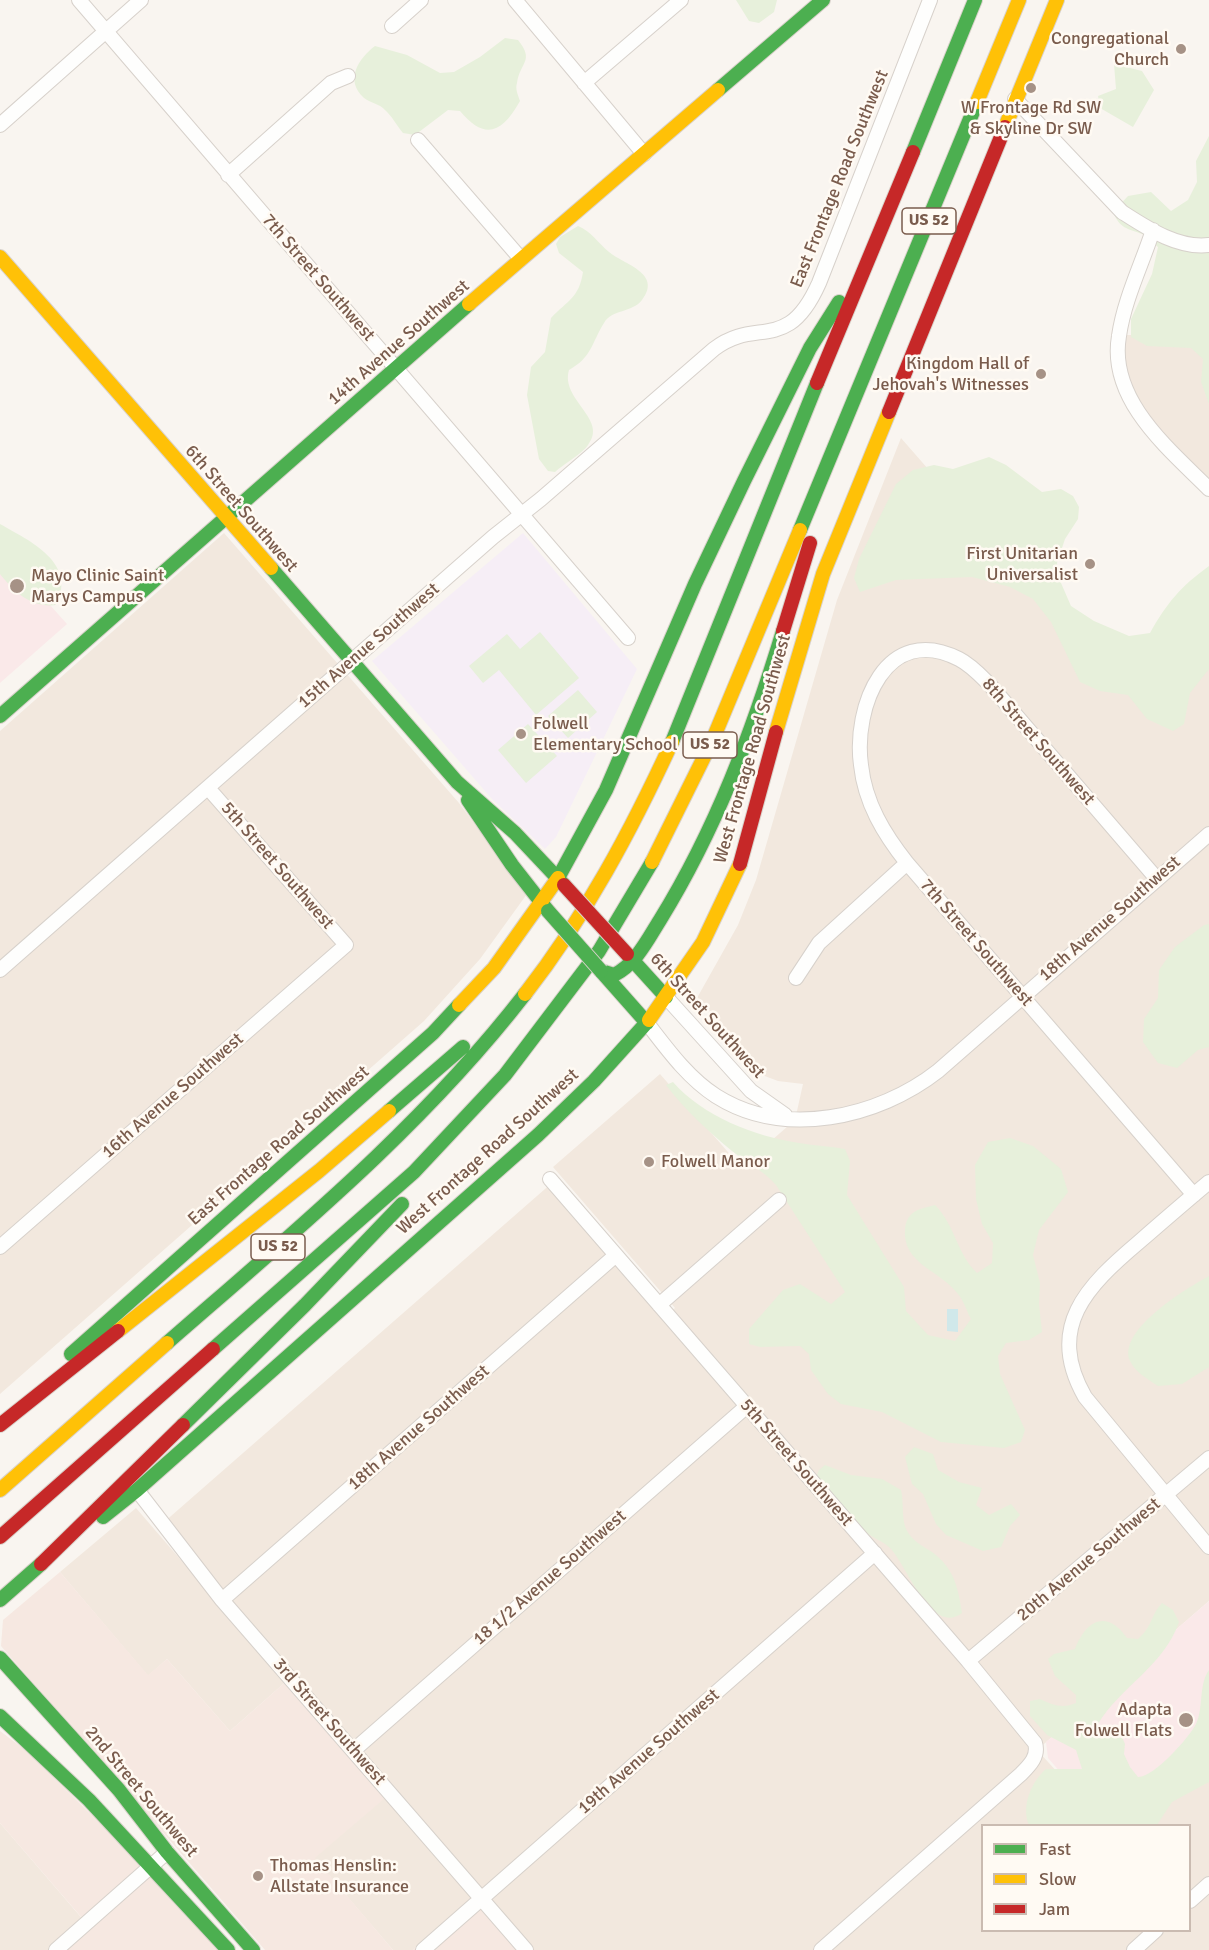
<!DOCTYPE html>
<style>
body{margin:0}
#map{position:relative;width:1209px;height:1950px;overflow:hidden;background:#f9f5f0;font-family:Signika,sans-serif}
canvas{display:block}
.legend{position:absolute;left:981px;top:1824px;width:210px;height:108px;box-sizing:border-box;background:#fffaf3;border:2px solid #cabbb1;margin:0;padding:8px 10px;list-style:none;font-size:18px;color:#7a5c4d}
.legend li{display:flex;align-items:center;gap:12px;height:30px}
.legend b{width:30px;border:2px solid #cabbb1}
</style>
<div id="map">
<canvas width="1209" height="1950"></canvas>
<ul class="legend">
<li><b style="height:8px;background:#4caf50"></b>Fast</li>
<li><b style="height:8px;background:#ffc107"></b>Slow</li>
<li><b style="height:8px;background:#c62828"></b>Jam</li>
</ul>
</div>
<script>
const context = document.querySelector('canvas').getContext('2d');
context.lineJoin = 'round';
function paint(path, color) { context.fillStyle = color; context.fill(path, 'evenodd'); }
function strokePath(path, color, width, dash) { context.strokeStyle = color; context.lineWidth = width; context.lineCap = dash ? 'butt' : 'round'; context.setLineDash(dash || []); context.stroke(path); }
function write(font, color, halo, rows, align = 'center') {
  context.font = font + ' Signika,sans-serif'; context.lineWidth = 5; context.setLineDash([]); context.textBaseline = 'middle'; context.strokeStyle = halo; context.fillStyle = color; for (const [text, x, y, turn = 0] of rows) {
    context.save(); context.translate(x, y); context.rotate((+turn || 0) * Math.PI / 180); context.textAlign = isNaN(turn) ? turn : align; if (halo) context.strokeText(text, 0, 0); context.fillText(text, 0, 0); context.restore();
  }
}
const residential = new Path2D(`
 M1209 171V489L1133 405 1119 335H1137Z
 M901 438 1117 685 1209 603V1601L1037 1750 1106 1825 982 1826V1930H1190V1826L1125 1825 1209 1752V1950H526L478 1893 413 1950H393L314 1858 290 1678 230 1731 167 1659 148 1676 60 1572 136 1508 224 1610 163 1523 553 1182 667 1315 675 1308 553 1167 660 1074 741 1167 795 1120 803 1084 778 1081 754 1072 740 1057 697 998 738 925 756 880 837 600Z
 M224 533 459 803 527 894 480 959 424 1021 0 1394V731Z
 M0 1823 86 1923 56 1950H0Z`);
const commercial = new Path2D(`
 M60 1572 148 1675 167 1659 230 1731 290 1678 391 1793 315 1858 393 1950H265L1 1646 3 1620Z
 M0 1731 28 1752 142 1865 82 1918 0 1823Z
 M151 1871 221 1950H61Z
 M478 1893 526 1950H413Z`);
const education = new Path2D(`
 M523 533 637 669 556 837 545 849 492 799 372 661Z`);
const medical = new Path2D(`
 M0 549 67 624 0 683Z
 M1209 1601V1752L1106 1825 1048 1758 1046 1742Z`);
const green = new Path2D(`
 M736 0H777L774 12 759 23 749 21Z
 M505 38 518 40C535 61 520 62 517 83 515 89 518 95 520 101 502 133 485 141 460 111L448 110 415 135 403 133C397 126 392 116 385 110 380 104 371 103 364 98 344 80 359 58 375 46L407 55 440 73 454 72 480 57Z
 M1114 64 1142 71 1154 90 1133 127 1100 108 1098 96 1116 89Z
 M1209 136V404L1201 382 1203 359 1191 348 1147 346 1131 337V319L1152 274 1158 247C1153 243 1147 237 1142 234 1127 228 1120 229 1113 212L1128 196 1151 192 1171 211 1188 200 1197 182 1196 161Z
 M578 226C591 231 598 243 609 252 623 264 663 273 642 300 632 313 612 309 604 323 591 344 592 357 569 370 560 400 609 419 588 445 583 453 564 464 555 472L548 471 539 459 527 395 531 367 545 352 551 318C568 300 579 298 583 272L559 253 556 244 560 237Z
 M989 457 1006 465 1042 492 1061 489 1073 496 1079 507 1078 519 1065 539 1057 563 1061 583 1071 606 1094 621 1129 636 1150 633C1167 603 1180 587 1209 566V669L1190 693 1184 724 1173 731 1147 719 1128 695 1100 691 1080 682 1051 622 1033 599 1010 587 972 577 896 580 860 592 854 578 859 559 896 484 913 470 934 465 953 469Z
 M0 524C30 541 78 563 56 605 32 608 15 593 0 574Z
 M540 632 579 678 536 715 499 670 483 683 469 666 507 634 520 649Z
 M578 690 597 712 568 738 548 716Z
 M528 724 557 756 526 783 498 750Z
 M1209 924V1047L1198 1050 1177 1068 1158 1063 1143 1042 1144 1019 1158 998 1159 970 1175 947 1204 925Z
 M673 1082C704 1117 754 1136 799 1143 815 1146 830 1146 845 1149L850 1161 847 1195 904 1287 906 1311 928 1335 955 1341 971 1319C967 1312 964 1301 958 1294 940 1270 902 1264 905 1229 907 1211 919 1209 935 1205 955 1225 957 1254 977 1273L992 1263 993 1243 982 1224 976 1199 975 1165 988 1142 1010 1138 1033 1146 1061 1169 1068 1192 1039 1230 1033 1255 1040 1283 1039 1304 1042 1332 1029 1340 1006 1343 998 1356 1000 1374 1025 1430 1021 1442 1004 1448 941 1442 882 1412 841 1404 828 1394 811 1370 809 1354 800 1346 760 1347 749 1344V1329L783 1290 800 1284 831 1304 845 1292 776 1185C762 1169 748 1164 732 1151 709 1132 684 1109 666 1085Z
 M1209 1276V1367L1182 1384 1158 1386C1149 1380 1135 1372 1130 1361 1117 1330 1187 1288 1209 1276Z
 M914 1447 933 1454 938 1470 959 1482 982 1488 976 1505 989 1515 1011 1504 1020 1515 1010 1526 1001 1547 983 1551 946 1535 936 1524 923 1494 912 1484 905 1457Z
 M825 1465 851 1475 882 1479 901 1490C904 1502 901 1520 907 1531 913 1541 922 1546 932 1552 954 1568 958 1587 962 1613 931 1637 906 1563 890 1548 883 1541 872 1538 863 1530 848 1516 834 1497 820 1481L817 1475 819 1470Z
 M1162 1603 1173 1610 1179 1622C1164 1666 1120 1687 1098 1724L1101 1731 1121 1735 1125 1744 1124 1754 1130 1767 1138 1777C1153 1778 1189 1738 1196 1724 1204 1707 1198 1686 1209 1670V1782L1172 1802 1157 1825H1029C1021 1807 1031 1782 1046 1769H1082L1076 1750 1047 1735 1030 1716V1701L1040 1699C1053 1705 1062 1709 1076 1703V1695L1055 1676 1048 1659 1054 1654 1075 1649C1086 1620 1107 1609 1127 1638L1138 1639C1153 1626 1150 1616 1162 1603Z`);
const water = new Path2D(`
 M947 1309H958V1332L947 1331Z`);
const street = new Path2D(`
 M79 0 628 638
 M515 0 644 154
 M392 26 421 0
 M584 83 681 0
 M1015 99 1122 212C1147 228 1178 249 1209 245
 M0 125 141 0
 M418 140 521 259
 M228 175 331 83 348 76
 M1153 230C1142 264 1124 300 1119 336 1108 400 1169 449 1209 489
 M1157 879 990 685C981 676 971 665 959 659 886 622 853 707 861 765 865 803 884 834 907 863L1194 1195
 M0 970 493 537 541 499 714 349C757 316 787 355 819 283L930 0
 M796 978 819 943 907 863
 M666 997 751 1091 785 1115
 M647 1023C667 1049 688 1078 716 1096 784 1139 878 1118 938 1071L1209 834
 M550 1179 968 1661 1035 1743C1039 1756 1030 1765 1021 1774L821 1950
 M1209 1182C1185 1202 1162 1222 1139 1242 1087 1286 1045 1327 1085 1397L1209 1547
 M0 1247 346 945 208 788
 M659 1305 779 1200
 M137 1490 222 1600 526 1950
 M222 1600 616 1255
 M968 1661 1209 1458
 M354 1750 747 1406
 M1190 1901 1209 1884
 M56 1950 167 1852
 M423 1950 875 1553
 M1134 1950 1156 1930`);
const fast = new Path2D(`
 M718 90 823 0
 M913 152 975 0
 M800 530 977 102
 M271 568 457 782 515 833 564 885
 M0 716 469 304
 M672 742 817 383
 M468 800 512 865 548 911
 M558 878 606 790 695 584 744 481 810 348 839 302
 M627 954 666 997
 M601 971 647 1023
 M601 971 614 975C636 964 648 939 660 920 716 829 752 733 783 631
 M389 1111 463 1047
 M167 1343C293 1233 422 1127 525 994
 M213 1349 414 1172 505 1075 599 951 652 862
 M71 1354 433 1033 459 1005
 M183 1425 305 1305 402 1204
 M103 1517 137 1490 538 1135 594 1081 649 1020
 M0 1600 41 1564
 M0 1658 119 1790 167 1852 253 1950
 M0 1716 89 1800 228 1950`);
const slow = new Path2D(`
 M977 102 1019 0
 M1005 127 1057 0
 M0 257 271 568
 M469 304 718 90
 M776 732 823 574 889 412
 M652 862 713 739 800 530
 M525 994C585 917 631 831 672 742
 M459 1005 494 968 558 878
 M649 1020 703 942 740 864
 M118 1331 319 1171 389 1111
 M0 1490 167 1343`);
const jam = new Path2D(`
 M817 383 913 152
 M889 412 1005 127
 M783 631 810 543
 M740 864 776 732
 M0 1425 118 1331
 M0 1537 213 1349
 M41 1564 183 1425`);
const fastBridge = new Path2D(`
 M548 911 601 971`);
const jamBridge = new Path2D(`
 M564 885 627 954`);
const markers = [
 [1181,49,6,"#a69286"],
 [1031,88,6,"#a69286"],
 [1041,374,6,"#a69286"],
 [1090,564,6,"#a69286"],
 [17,586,8,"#a69286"],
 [521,734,6,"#a69286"],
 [649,1162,6,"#a69286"],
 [1186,1720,8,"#a69286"],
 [258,1876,6,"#a69286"]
];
const shields = [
 [929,221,54],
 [710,745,54],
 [278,1247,54]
];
const shieldNames = [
 ["US 52",929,221],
 ["US 52",710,745],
 ["US 52",278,1247]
];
const poiNames = [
 ["Congregational",1169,39],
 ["Church",1169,60],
 ["W Frontage Rd SW",1031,108,"center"],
 ["& Skyline Dr SW",1031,129,"center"],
 ["Kingdom Hall of",1029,364],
 ["Jehovah's Witnesses",1029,385],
 ["First Unitarian",1078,554],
 ["Universalist",1078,575],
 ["Mayo Clinic Saint",31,576,"left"],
 ["Marys Campus",31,597,"left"],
 ["Folwell",533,724,"left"],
 ["Elementary School",533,745,"left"],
 ["Folwell Manor",661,1162,"left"],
 ["Adapta",1172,1710],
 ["Folwell Flats",1172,1731],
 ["Thomas Henslin:",270,1866,"left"],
 ["Allstate Insurance",270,1887,"left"]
];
const streetNames = [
 ["East Frontage Road Southwest",840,179,-68],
 ["7th Street Southwest",318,278,49],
 ["14th Avenue Southwest",399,343,-41],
 ["6th Street Southwest",241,509,49],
 ["15th Avenue Southwest",369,646,-41],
 ["8th Street Southwest",1038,742,49],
 ["West Frontage Road Southwest",753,749,-74],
 ["5th Street Southwest",277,866,49],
 ["18th Avenue Southwest",1110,919,-41],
 ["7th Street Southwest",976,943,49],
 ["6th Street Southwest",707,1016,48],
 ["16th Avenue Southwest",173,1096,-41],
 ["East Frontage Road Southwest",279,1146,-41],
 ["West Frontage Road Southwest",488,1152,-42],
 ["18th Avenue Southwest",419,1428,-41],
 ["5th Street Southwest",796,1463,49],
 ["20th Avenue Southwest",1089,1560,-40],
 ["18 1/2 Avenue Southwest",550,1578,-41],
 ["3rd Street Southwest",329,1722,49],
 ["19th Avenue Southwest",649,1752,-41],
 ["2nd Street Southwest",141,1792,50]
];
paint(residential, '#f2e8de');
paint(commercial, '#f6e8e1');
paint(education, '#f6eef6');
paint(medical, '#fae9e9');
paint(green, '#e7f0db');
paint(water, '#d0e8ea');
strokePath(street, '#d7d1cb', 16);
strokePath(fast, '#d9d2cb', 16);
strokePath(slow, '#d9d2cb', 16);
strokePath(jam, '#d9d2cb', 16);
strokePath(street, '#fefefd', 14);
strokePath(fast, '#4caf50', 14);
strokePath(slow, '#ffc107', 14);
strokePath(jam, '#c62828', 14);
strokePath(fastBridge, '#d9d2cb', 16, []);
strokePath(jamBridge, '#d9d2cb', 16, []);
strokePath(fastBridge, '#4caf50', 14);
strokePath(jamBridge, '#c62828', 14);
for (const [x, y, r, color] of markers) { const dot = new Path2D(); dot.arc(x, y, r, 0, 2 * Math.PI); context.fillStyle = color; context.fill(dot); strokePath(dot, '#fffaf3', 2); }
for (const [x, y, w] of shields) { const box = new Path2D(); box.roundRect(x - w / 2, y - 13, w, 26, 4.5); context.fillStyle = '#fffaf3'; context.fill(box); strokePath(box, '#7a5c4d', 1.5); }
write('bold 16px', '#7a5c4d', null, shieldNames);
write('18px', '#7a5c4d', '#fffaf3', poiNames, 'right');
write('18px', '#7a5c4d', '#fffaf3', streetNames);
</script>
